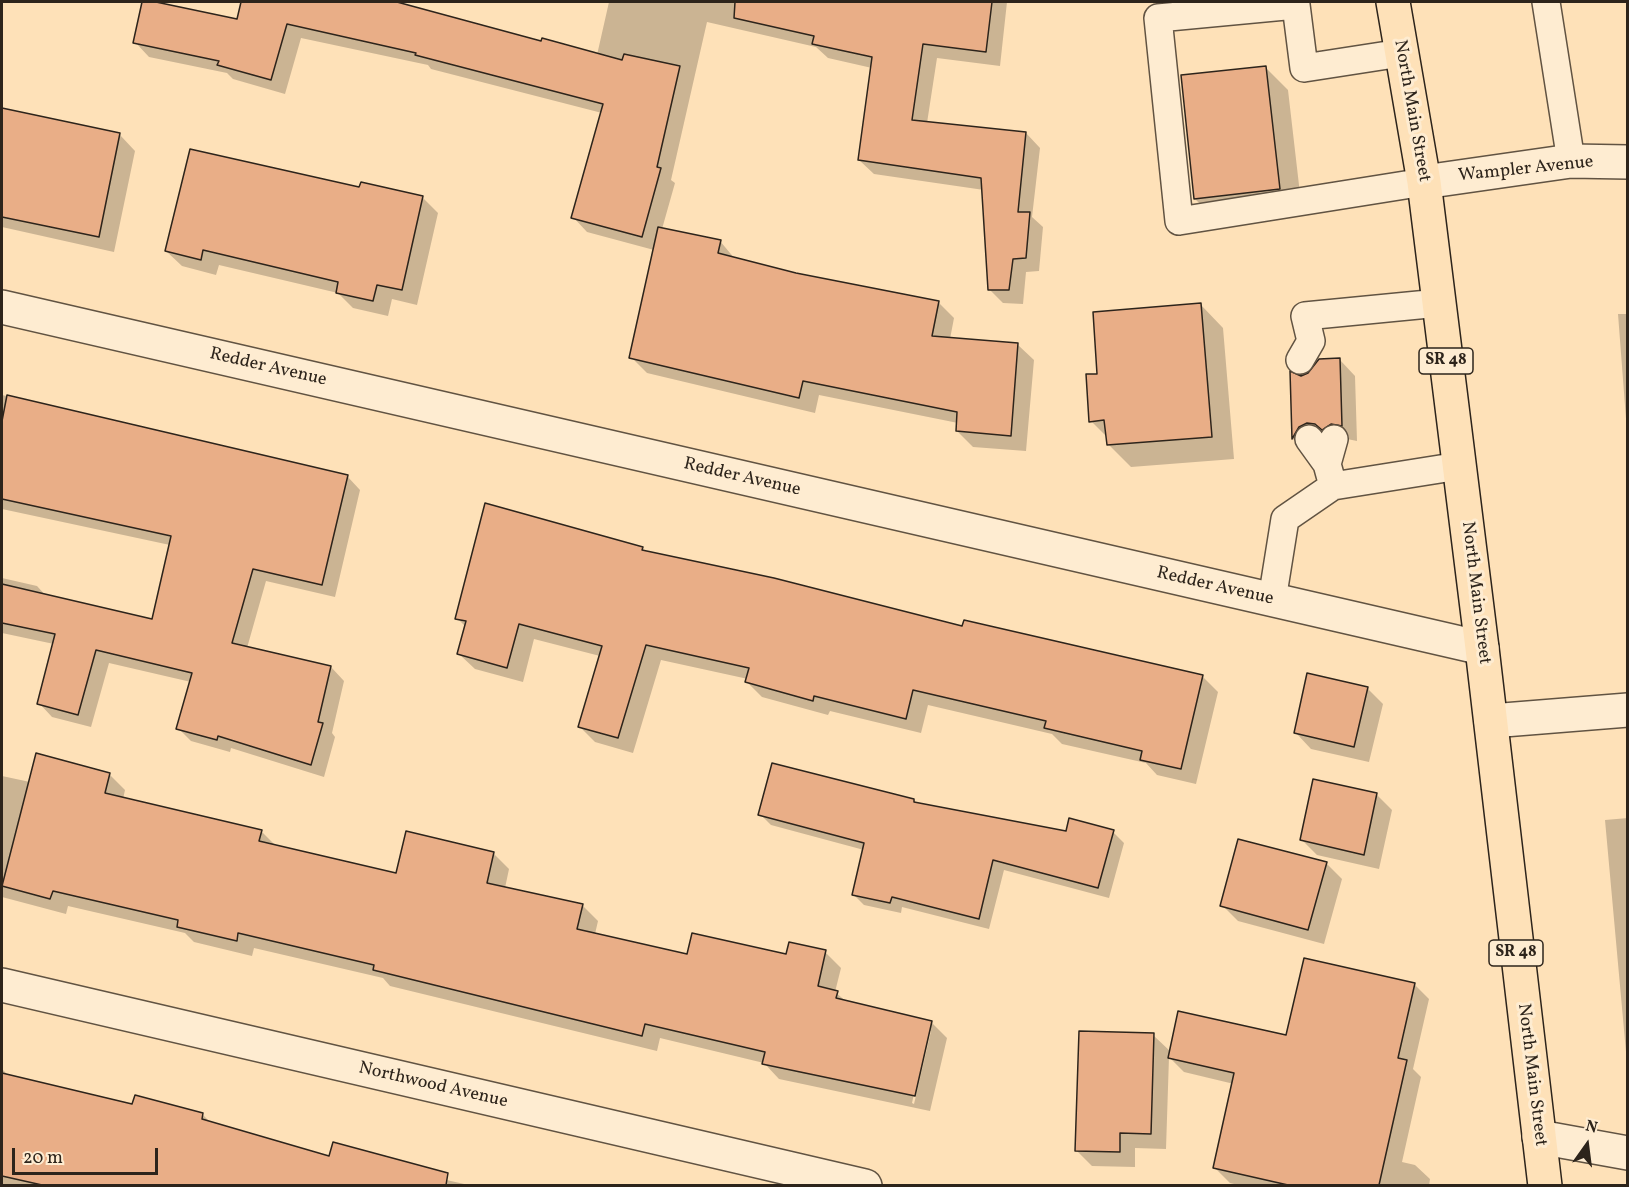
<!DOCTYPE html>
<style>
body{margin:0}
#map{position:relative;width:1629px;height:1187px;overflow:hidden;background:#fee1b8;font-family:Vollkorn,serif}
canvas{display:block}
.frame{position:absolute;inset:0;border:3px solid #2d241b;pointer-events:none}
.north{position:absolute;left:1557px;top:1115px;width:60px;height:60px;-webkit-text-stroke:4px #feecd1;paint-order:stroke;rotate:14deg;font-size:16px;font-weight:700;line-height:24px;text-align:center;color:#2d241b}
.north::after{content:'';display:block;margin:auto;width:21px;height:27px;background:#2d241b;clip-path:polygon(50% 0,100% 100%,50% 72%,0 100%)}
.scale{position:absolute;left:12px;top:1148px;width:146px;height:27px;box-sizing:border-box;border:3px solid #2d241b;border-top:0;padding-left:8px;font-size:18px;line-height:21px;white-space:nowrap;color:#2d241b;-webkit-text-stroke:4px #feecd1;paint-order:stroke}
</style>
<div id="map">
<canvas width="1629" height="1187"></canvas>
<div class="frame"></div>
<div class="north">N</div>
<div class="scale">20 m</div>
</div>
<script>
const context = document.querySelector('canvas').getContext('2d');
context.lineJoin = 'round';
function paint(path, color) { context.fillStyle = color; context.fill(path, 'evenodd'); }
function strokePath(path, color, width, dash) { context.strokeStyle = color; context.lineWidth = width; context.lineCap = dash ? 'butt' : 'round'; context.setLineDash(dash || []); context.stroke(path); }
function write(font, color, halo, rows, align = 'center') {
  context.font = font + ' Vollkorn,serif'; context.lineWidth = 6; context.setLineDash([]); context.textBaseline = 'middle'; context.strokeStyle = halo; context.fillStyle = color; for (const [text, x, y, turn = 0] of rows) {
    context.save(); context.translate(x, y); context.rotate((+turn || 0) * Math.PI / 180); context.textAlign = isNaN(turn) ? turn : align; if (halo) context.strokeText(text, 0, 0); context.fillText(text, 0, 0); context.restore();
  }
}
const shadow = new Path2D(`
 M144 2 239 21 243 2H398L542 43 597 55 609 2H1007L1000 66 937 58 927 123 1026 133 1040 148 1032 217 1043 227 1039 271 1026 272 1023 304 1003 303 989 289 984 190 874 174 859 160 872 68 828 58 816 47 707 22 671 180 675 183 662 229 720 241 735 259 796 274 938 302 954 318 950 339 1018 345 1034 360 1026 451 973 447 957 431 958 423 819 395 815 413 647 373 631 357 654 250 587 232 573 217 602 113 431 69 428 65 301 38 285 94 233 79 227 73 149 57 135 42Z
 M1266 68 1288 90 1302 211 1218 221 1195 199Z
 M2 110 120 135 135 151 114 252 2 227Z
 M422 197 438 213 417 305 392 299 388 316 353 308 338 293 219 265 216 275 182 266 166 251Z
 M1201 305 1223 328 1234 459 1131 467 1108 444 1107 437 1091 421Z
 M1618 314H1628V445Z
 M1340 360 1355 376 1357 441 1347 439 1308 453 1293 439 1291 374 1300 377Z
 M2 395 347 476 360 490 335 597 266 581 247 648 331 667 344 681 332 733 335 737 324 777 231 748 230 752 191 741 178 728 191 682 109 663 91 727 52 717 39 703 54 644 2 633V578L37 586 47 597 153 621 170 545 2 509Z
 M642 548 647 553 963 628 1202 676 1218 692 1196 784 1157 775 1146 763 1062 744 1052 734 928 705 921 733 830 711 828 715 762 697 747 682 748 679 661 660 633 753 595 742 579 726 600 656 534 639 523 682 475 669 459 654 466 627 457 618Z
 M1367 688 1383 704 1369 762 1311 749 1296 733Z
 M109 774 125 790 123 799 261 831 277 847 397 875 493 853 509 869 505 888 582 905 598 921 595 934 688 956 787 955 825 952 841 968 835 992 848 1003 931 1022 947 1038 930 1111 779 1079 764 1063 660 1038 657 1051 390 986 383 978 254 948 252 956 194 942 185 933 68 906 66 914 2 897V776L30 782ZM928 1031H931L914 1104 912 1103Z
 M1376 794 1392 810 1379 869 1317 855 1302 840Z
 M914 800 917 804 1067 833 1113 832 1124 843 1109 898 1004 870 989 929 902 907 901 913 864 905 853 894 864 850 771 825 760 814Z
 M1628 818V1074L1605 820Z
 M1326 863 1342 879 1324 944 1238 921 1222 905Z
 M1414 984 1429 999 1413 1069 1421 1077 1402 1162 1415 1165 1430 1179 1429 1186H1242L1230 1183 1215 1168 1234 1084 1184 1072 1169 1057 1166 1149 1135 1148V1167L1092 1166 1077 1151 1153 1035 1171 1052 1287 1037Z
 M2 1069 10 1077 133 1106 203 1115 211 1123 279 1154 270 1186H2Z
 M334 1144 398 1169 473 1186H323Z`);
const building = new Path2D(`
 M142 2H156L237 19 241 2H397L541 41 542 38 622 60 624 54 680 66 657 167 661 168 642 237 571 218 603 104 415 55 416 53 287 24 271 80 217 65 219 61 133 43Z
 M735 2H992L986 52 923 44 912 120 1026 132 1018 212H1030L1026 258 1013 259 1009 290H988L981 178 858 160 872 57 812 44 814 36 734 18Z
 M1266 66 1280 189 1194 199 1181 75Z
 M2 108 120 133 99 237 2 217Z
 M190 149 359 187 361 182 423 196 402 290 377 285 373 301 336 293 338 282 203 250 201 260 165 251Z
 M658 227 721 240 718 253 796 273 939 301 932 336 1018 343 1011 436 956 431 957 412 803 381 799 398 629 358Z
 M1201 303 1212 437 1107 445 1104 420 1089 422 1086 374H1097L1093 312Z
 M1340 358 1342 426 1331 424 1322 430 1315 424 1307 423 1299 427 1292 439 1290 371 1301 376 1308 373 1319 359Z
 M7 395 348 475 322 585 253 569 232 643 331 666 318 722 323 723 311 765 218 736 217 740 176 729 192 673 96 650 78 715 37 704 55 634 2 623V584L152 619 171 536 2 499V421Z
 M485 503 643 547 642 550 774 578 962 626 964 620 1203 675 1181 769 1140 760 1142 751 1044 728 1046 721 913 690 906 719 814 696 813 701 745 682 749 668 646 645 618 738 578 727 602 646 519 624 507 668 457 654 466 621 455 619Z
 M1307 673 1368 687 1354 747 1294 733Z
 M36 753 110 773 105 793 262 830 259 841 396 873 406 831 494 852 487 883 583 904 577 929 687 954 692 933 786 954 789 942 826 950 818 986 838 991 836 998 932 1021 915 1096 762 1064 765 1052 645 1024 642 1036 373 970 374 965 238 933 237 941 177 927 178 920 53 891 50 899 2 886Z
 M772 763 914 799V802L1066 831 1069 818 1114 830 1098 888 993 860 979 919 892 897 890 903 852 895 864 843 758 815Z
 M1313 779 1377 793 1364 855 1300 840Z
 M1238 839 1327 862 1308 930 1220 906Z
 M1304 958 1415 983 1398 1058 1407 1060 1379 1185H1288L1213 1168 1234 1073 1168 1058 1178 1011 1286 1035Z
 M1079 1031 1154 1033 1151 1134 1120 1133V1152L1075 1151Z
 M2 1073 132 1104 135 1095 203 1113 202 1119 329 1156 333 1142 448 1173 446 1185H42L2 1176Z`);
const service = new Path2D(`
 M1546 2 1571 161
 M1401 53 1304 68 1296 5 1158 18 1179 221 1424 182
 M1300 360 1311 341 1305 316 1439 303
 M1309 439 1327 464 1334 439
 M1327 464 1333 486 1459 466
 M1272 600 1285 519 1333 486`);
const minor = new Path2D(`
 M2 307 1482 648
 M1491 721 1628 710
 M2 985 865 1186
 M1539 1137 1628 1153`);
const tertiary = new Path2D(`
 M1424 182 1571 161 1628 162`);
const primary = new Path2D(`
 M1393 2 1424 182 1482 648 1545 1186`);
const shields = [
 [1446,361,54],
 [1516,953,54]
];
const shieldNames = [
 ["SR 48",1446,361],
 ["SR 48",1516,953]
];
const streetNames = [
 ["North Main Street",1411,111,80],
 ["Wampler Avenue",1526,170,-6],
 ["Redder Avenue",268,368,13],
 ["Redder Avenue",742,478,13],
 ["Redder Avenue",1215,587,13],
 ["North Main Street",1475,593,83],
 ["North Main Street",1531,1075,83],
 ["Northwood Avenue",433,1086,13]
];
paint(shadow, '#0003');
paint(building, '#e9ae87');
strokePath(building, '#2d241b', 1.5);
strokePath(service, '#615342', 30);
strokePath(minor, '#615342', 36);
strokePath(tertiary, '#615342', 36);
strokePath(primary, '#2d241b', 36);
strokePath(service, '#feecd1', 27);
strokePath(minor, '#feecd1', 33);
strokePath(tertiary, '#feecd1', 33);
strokePath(primary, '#fee1b8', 33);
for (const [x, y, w] of shields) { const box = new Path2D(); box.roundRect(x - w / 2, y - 13, w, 26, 4.5); context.fillStyle = '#feecd1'; context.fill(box); strokePath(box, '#2d241b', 1.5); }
write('bold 16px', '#2d241b', null, shieldNames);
write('18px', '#2d241b', '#feecd1', streetNames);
</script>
